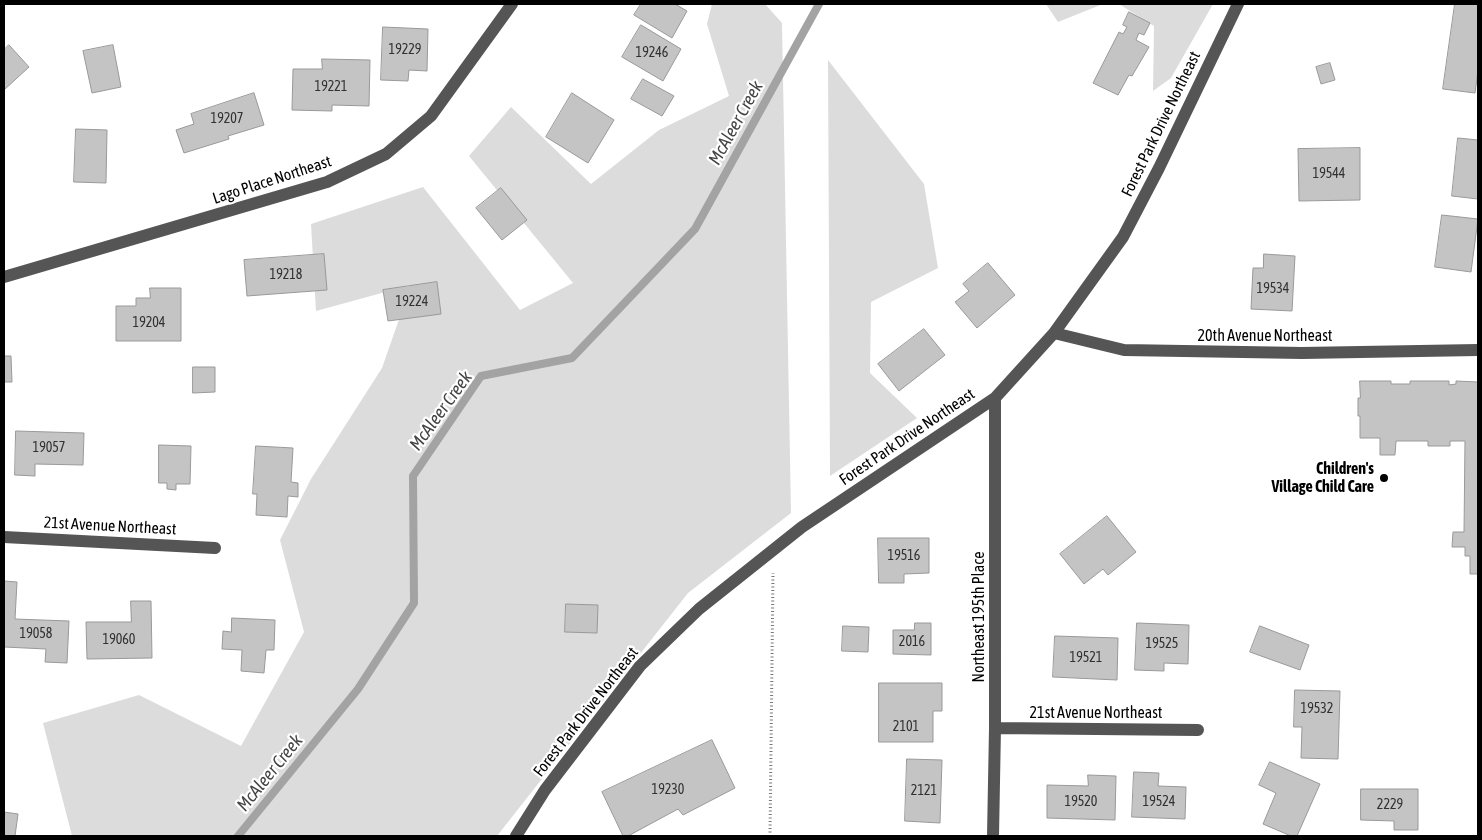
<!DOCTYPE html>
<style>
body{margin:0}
#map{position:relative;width:1482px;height:840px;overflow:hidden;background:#fff;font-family:"Asap Condensed",sans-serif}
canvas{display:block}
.frame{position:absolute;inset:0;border:5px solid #000;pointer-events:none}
</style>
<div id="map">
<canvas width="1482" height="840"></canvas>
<div class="frame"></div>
</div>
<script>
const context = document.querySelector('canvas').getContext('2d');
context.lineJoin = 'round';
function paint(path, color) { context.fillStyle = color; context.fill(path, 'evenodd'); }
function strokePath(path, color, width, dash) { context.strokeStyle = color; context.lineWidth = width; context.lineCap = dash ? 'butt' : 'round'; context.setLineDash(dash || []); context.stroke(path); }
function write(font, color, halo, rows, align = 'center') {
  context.font = font + ' "Asap Condensed",sans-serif'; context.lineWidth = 4.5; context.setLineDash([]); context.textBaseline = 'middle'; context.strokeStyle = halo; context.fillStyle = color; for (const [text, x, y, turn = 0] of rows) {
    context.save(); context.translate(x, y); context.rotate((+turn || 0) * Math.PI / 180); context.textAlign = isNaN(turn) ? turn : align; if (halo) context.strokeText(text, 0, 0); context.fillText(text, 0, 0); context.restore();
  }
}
const green = new Path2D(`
 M712 4H765L782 23 791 513 688 593 497 836H72L43 723 139 695 241 746 304 632 280 540 311 479 382 368 411 285 316 311 311 224 423 187 520 310 573 283 469 156 511 107 591 184 659 130 729 96 707 24Z
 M1046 4H1103L1058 22Z
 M1119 4H1213L1171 78 1153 91 1154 26Z
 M828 60 924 184 938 268 871 302 870 373 917 418 830 476Z`);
const stream = new Path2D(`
 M238 836 358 689 414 603 413 476 481 376 572 358 695 229 819 4`);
const building = new Path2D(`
 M641 4H675L687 11 672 38 634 15Z
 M1455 4H1478V71L1475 93 1443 89Z
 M1129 12 1150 23 1144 35 1139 33 1136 40 1149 47 1132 76 1129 75 1118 95 1093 83 1119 32 1123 34 1127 27 1123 25Z
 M641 25 681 49 663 81 622 57Z
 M383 27 428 29 427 71 409 70 408 81 381 80Z
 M9 45 29 67 4 90V50Z
 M113 45 121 87 92 93 83 51Z
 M322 59 370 60 369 106 332 105V111L292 110 293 69H322Z
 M1330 63 1335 80 1321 84 1316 67Z
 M643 79 674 96 662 116 631 99Z
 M254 93 264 125 228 136 229 139 184 153 176 130 194 124 191 114Z
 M572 93 614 120 588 163 546 137Z
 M76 129 107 130 106 183 74 182Z
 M1458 138 1478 140V199L1452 196Z
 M1360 148V200L1299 201 1298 149Z
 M501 188 527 220 502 240 476 208Z
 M1442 215 1478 219 1471 272 1435 267Z
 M324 254 327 290 247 296 244 260Z
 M1264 254 1295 256 1292 311 1251 309 1253 268H1263Z
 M988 263 1015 295 977 328 955 302 969 291 963 284Z
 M437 282 441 314 388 321 383 290Z
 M150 288H181V341H116V306H136V298H150Z
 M924 329 945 355 899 391 878 364Z
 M4 356H11L12 382H4Z
 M193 367H215V392L193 393Z
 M1360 381H1391V384H1410V381H1449V385L1456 384V381L1478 382V574H1470V556H1465V547H1452L1453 532H1464L1465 441H1450V446H1428V441H1396L1395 455H1380V438H1360V416H1358V398H1360Z
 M16 431 84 433 83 465 35 464V476L15 475Z
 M159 445 191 446 190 484H176V490L167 489V483H159Z
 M256 446 293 448 291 482 298 483V497L288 496 287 517 256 515 257 494H253Z
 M1107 516 1136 552 1108 575 1103 569 1084 584 1060 554Z
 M878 538H929V573L904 574V583H879Z
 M4 581 17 582 15 619 69 621 67 663 45 662 46 649 4 647Z
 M131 601H151L152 658 87 659 86 622H131Z
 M566 604 598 605 597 633 565 632Z
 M232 618 275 620 274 650H266L264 673 241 671 242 650 222 649 223 631 231 632Z
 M915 623H931V655L893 654V630H914Z
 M1137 623 1189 625 1188 664 1164 663V671L1135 670Z
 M843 626 869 627 868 652 842 651Z
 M1260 626 1309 645 1300 670 1250 652Z
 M1055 636 1118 638 1117 680 1053 677Z
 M879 683H942V711H933V742H879Z
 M1295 690 1340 691 1338 759 1301 758 1302 727H1294Z
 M712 740 735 788 683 815 678 809 628 836H623L602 792Z
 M907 759 942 760 940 823 905 821Z
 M1270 762 1320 784 1297 836H1291L1263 824 1276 793 1259 785Z
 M1134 772 1159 773 1158 786 1186 787 1185 819 1132 817Z
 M1088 775 1116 776 1115 820 1047 818V785L1088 786Z
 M1361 789H1418V830H1394V821L1361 820Z
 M4 812 18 814 15 836H4Z`);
const path = new Path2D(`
 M770 836 773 573`);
const minor = new Path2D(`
 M4 277 327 182 386 154 431 116 512 4
 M1054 333 1124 350 1302 353 1478 350
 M4 537 215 548
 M995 728 1198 730
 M516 836 545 790 640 666 699 609 802 527 995 398 1054 333 1123 237 1159 168 1238 4
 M993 836 995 728V398`);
const markers = [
 [1384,478,5,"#000"]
];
const numberNames = [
 ["19229",405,50],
 ["19246",652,53],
 ["19221",331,87],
 ["19207",227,119],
 ["19544",1329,174],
 ["19218",286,275],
 ["19534",1273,289],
 ["19224",412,302],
 ["19204",149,323],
 ["19057",49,448],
 ["19516",904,556],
 ["19058",36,634],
 ["19060",119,640],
 ["2016",912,642],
 ["19525",1162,644],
 ["19521",1086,658],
 ["19532",1317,709],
 ["2101",906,727],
 ["19230",668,790],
 ["2121",924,791],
 ["19520",1081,802],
 ["19524",1159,802],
 ["2229",1390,805]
];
const streetNames = [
 ["Forest Park Drive Northeast",1161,124,-64],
 ["Lago Place Northeast",272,180,-18],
 ["20th Avenue Northeast",1265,336],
 ["Forest Park Drive Northeast",907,437,-34],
 ["21st Avenue Northeast",110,526,3],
 ["Northeast 195th Place",979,617,-90],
 ["Forest Park Drive Northeast",586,712,-52],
 ["21st Avenue Northeast",1096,713]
];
const poiNames = [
 ["Children's",1374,469],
 ["Village Child Care",1374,487]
];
const waterNames = [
 ["McAleer Creek",736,123,-61],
 ["McAleer Creek",441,411,-54],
 ["McAleer Creek",270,773,-51]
];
paint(green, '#dcdcdc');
strokePath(stream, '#a3a3a3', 8);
paint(building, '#c4c4c4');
strokePath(building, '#999', 1);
strokePath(path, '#777', 3, [1, 2.5]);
strokePath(minor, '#555', 12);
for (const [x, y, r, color] of markers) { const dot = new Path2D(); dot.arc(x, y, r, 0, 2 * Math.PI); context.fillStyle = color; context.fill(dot); strokePath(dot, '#fff', 2); }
write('14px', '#313131', null, numberNames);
write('16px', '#000', '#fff', streetNames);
write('bold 16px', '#000', '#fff', poiNames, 'right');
write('italic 18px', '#444', '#fff', waterNames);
</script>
